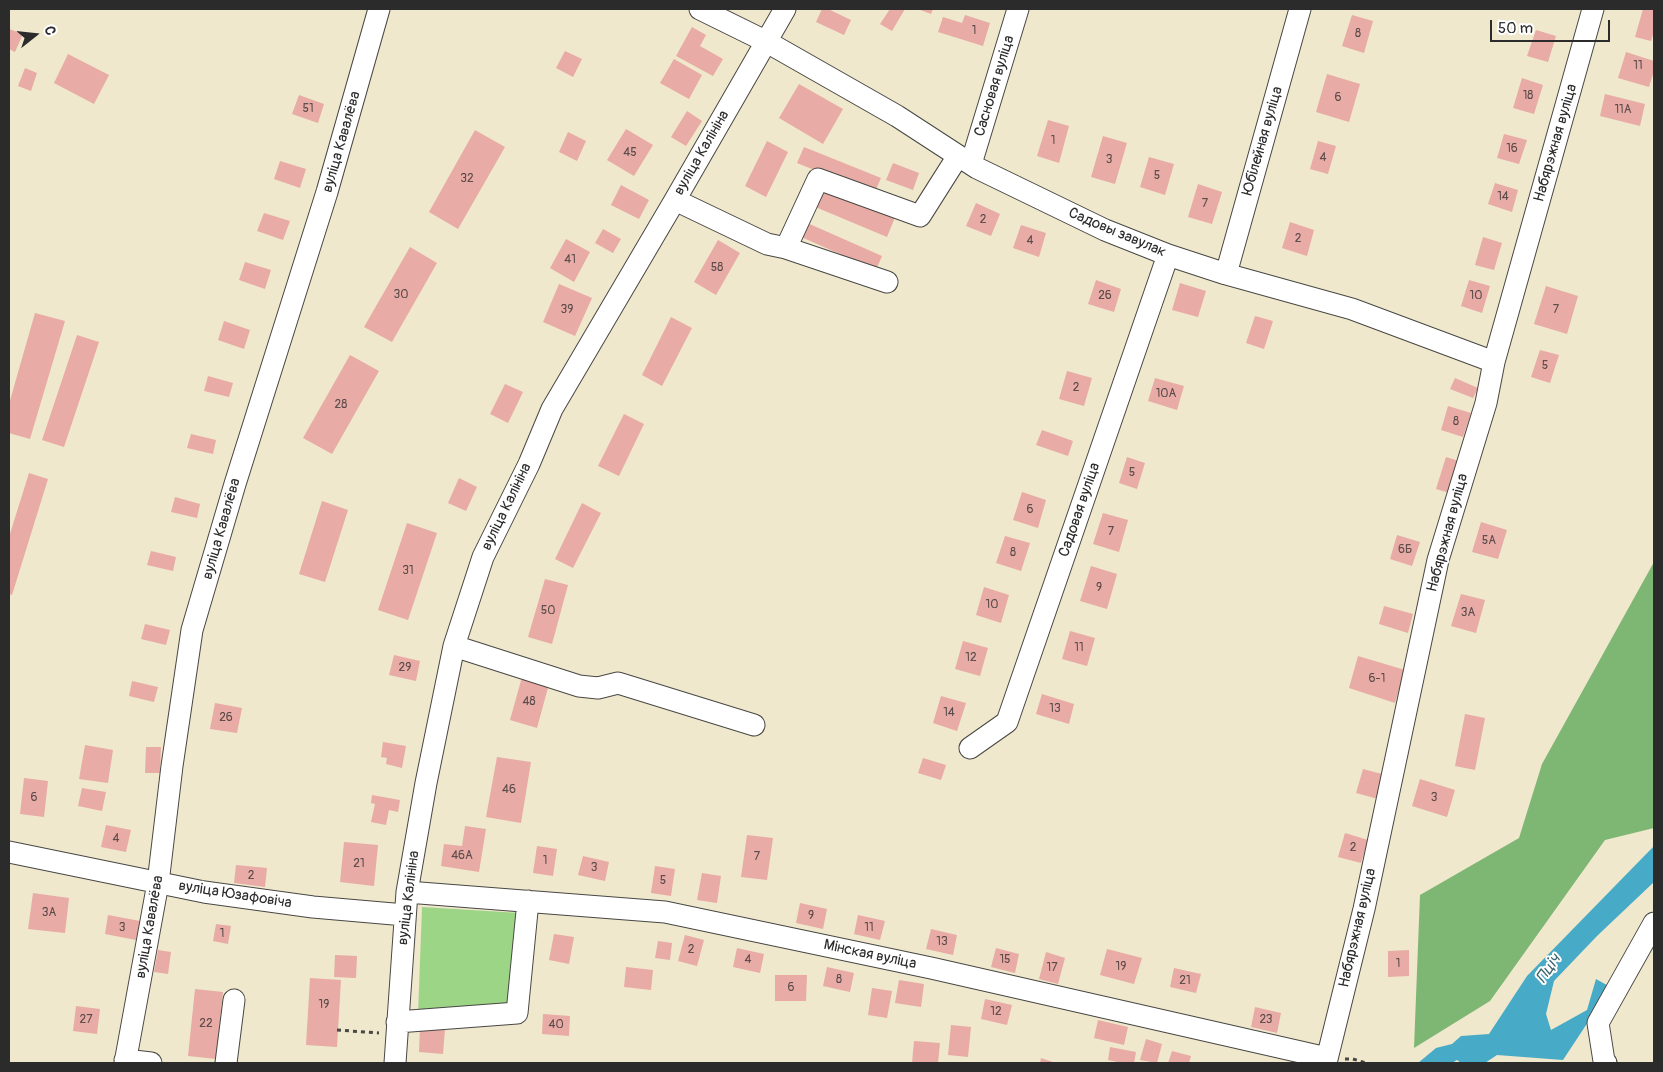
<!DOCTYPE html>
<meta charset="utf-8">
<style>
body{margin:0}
#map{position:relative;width:1663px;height:1072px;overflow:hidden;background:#efe8cd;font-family:Pangolin,sans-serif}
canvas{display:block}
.frame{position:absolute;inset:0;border:10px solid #2b2b2b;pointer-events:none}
.north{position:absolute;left:10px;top:10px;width:50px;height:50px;-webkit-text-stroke:4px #fff;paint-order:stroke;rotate:74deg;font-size:14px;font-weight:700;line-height:20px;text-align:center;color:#2b2b2b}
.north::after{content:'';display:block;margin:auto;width:18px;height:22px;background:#2b2b2b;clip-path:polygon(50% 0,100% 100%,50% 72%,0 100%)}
.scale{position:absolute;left:1490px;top:20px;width:120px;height:22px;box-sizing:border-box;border:2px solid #2b2b2b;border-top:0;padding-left:6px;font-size:15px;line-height:18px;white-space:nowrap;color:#2b2b2b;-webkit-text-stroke:4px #fff;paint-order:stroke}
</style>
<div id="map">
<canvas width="1663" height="1072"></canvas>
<div class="frame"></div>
<div class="north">С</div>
<div class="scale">50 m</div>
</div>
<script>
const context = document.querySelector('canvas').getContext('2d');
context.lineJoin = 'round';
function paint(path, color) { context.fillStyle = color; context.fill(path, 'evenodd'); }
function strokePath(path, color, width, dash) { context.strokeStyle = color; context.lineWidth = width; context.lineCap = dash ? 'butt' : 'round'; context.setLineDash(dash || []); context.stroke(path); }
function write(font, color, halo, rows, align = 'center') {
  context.font = font + ' Pangolin,sans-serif'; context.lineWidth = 4; context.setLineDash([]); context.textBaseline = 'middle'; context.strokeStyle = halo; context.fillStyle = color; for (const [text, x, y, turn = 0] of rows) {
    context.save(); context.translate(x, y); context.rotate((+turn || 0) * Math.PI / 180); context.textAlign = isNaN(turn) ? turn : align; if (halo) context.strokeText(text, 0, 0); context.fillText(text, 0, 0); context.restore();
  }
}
const green = new Path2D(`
 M422 907 520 913 507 1007 418 1015Z`);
const forest = new Path2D(`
 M1654 562V828L1605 840 1490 1001 1414 1048 1420 895 1519 838 1542 764Z`);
const water = new Path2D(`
 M1654 846V882L1597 936 1554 981 1546 1014 1551 1030 1587 1010 1596 979 1614 989 1594 1013 1563 1060 1497 1055 1485 1063H1461L1457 1060 1452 1063H1418L1436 1048 1452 1044 1461 1036 1489 1034 1527 976Z`);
const building = new Path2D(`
 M822 9H828L851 20 844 35 816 22Z
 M890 9H905L892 31 880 24Z
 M918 9H933L931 14Z
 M1643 9H1654V32L1651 41 1635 37Z
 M965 15 990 23 983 46 938 32 943 17 962 23Z
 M1352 15 1373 21 1364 53 1342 46Z
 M692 27 706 35 700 46 723 59 713 76 676 56Z
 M9 29 23 34 15 52 9 49Z
 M1536 30 1556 36 1548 62 1527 56Z
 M565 51 582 59 573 77 556 68Z
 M1626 52 1654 61V71L1649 87 1618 78Z
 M68 54 109 75 94 104 54 83Z
 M674 59 702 75 689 99 660 83Z
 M25 68 37 73 31 91 18 86Z
 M1327 74 1360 84 1349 122 1316 112Z
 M1522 78 1543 85 1534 114 1513 108Z
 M799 84 843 109 823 144 779 118Z
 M1605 94 1645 104 1640 126 1600 116Z
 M299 95 324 104 318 123 292 114Z
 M687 111 702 121 686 146 671 137Z
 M1048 120 1069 126 1059 163 1037 156Z
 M626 129 653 145 634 176 607 160Z
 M475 130 505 147 458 229 429 212Z
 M568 132 586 141 577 161 559 152Z
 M1504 134 1527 140 1519 164 1497 158Z
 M1103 136 1127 143 1115 184 1091 177Z
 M767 141 788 152 766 197 745 186Z
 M1318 141 1336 146 1328 174 1310 169Z
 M804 147 881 178 874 194 797 163Z
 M1149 157 1174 164 1165 195 1140 187Z
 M280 161 306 169 300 188 274 179Z
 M893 163 919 173 913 190 886 180Z
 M1495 183 1518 190 1512 212 1488 204Z
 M1198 184 1222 192 1212 224 1188 217Z
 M621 185 649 200 639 219 611 205Z
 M822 185 896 215 887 237 813 206Z
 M976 203 1000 214 991 236 966 226Z
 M264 213 290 221 283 240 257 231Z
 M805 222 882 256 876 270 799 236Z
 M1290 222 1314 230 1307 256 1282 248Z
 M1021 225 1046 233 1039 257 1013 248Z
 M603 229 621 239 613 253 595 243Z
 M1483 237 1502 243 1494 270 1475 265Z
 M566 239 590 252 574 282 550 268Z
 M718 240 740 253 716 295 694 282Z
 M410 247 437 263 392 342 364 327Z
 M245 262 271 270 265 289 239 280Z
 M1096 280 1121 289 1114 312 1088 304Z
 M1469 280 1490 286 1482 313 1461 306Z
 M1180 283 1206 291 1198 317 1172 310Z
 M559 284 592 298 575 336 543 322Z
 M1546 286 1578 296 1567 334 1534 324Z
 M35 313 65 321 30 439 9 433V404Z
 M1255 316 1273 321 1264 349 1246 343Z
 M671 317 692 328 662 386 642 375Z
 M224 321 250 330 244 349 218 340Z
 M77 335 99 342 64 447 42 440Z
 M1540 350 1559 355 1550 383 1531 377Z
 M350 355 379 371 332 454 303 438Z
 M1067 371 1092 378 1084 406 1059 399Z
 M208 376 233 383 229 397 204 391Z
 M1155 378 1184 386 1177 410 1148 401Z
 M1455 378 1478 388 1473 398 1450 389Z
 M505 384 523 392 508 423 490 414Z
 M1448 406 1471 413 1463 437 1441 430Z
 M624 414 644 424 619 476 598 466Z
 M1042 430 1073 441 1068 456 1036 445Z
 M191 434 216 440 213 454 187 448Z
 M1127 457 1145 463 1137 489 1119 483Z
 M1446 457 1462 462 1453 494 1436 489Z
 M29 473 48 479 12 595 9 594V537Z
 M459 478 477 487 466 511 448 503Z
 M1022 492 1046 500 1038 528 1013 520Z
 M175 497 200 504 197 518 171 512Z
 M322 501 348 510 325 582 299 574Z
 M582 503 601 513 573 568 555 559Z
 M1103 513 1128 520 1119 552 1093 544Z
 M1481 522 1507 530 1498 559 1472 552Z
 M407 523 437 533 408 620 378 610Z
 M1397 535 1420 542 1412 566 1390 559Z
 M1005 536 1030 543 1021 571 996 563Z
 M151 551 176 557 173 571 147 565Z
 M1091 566 1117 574 1107 609 1080 601Z
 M545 579 568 585 552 644 528 637Z
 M984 587 1009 595 1001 623 976 615Z
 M1461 594 1485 600 1476 633 1451 626Z
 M1384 606 1413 614 1408 633 1379 624Z
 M145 624 170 630 166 645 141 639Z
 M1070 631 1095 638 1087 666 1062 659Z
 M963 641 988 648 980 676 955 669Z
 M394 655 420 661 416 681 389 675Z
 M1358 656 1405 670 1395 703 1349 688Z
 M522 677 549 684 537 728 510 720Z
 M132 681 158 687 154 702 129 696Z
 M1042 694 1074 704 1069 724 1036 714Z
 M941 696 966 703 957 731 933 723Z
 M215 703 242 708 237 733 210 729Z
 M1465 714 1485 718 1475 770 1455 766Z
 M383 742 406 746 402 768 386 764 387 758 381 757Z
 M85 745 113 750 108 783 79 779Z
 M146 747H161L160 773H145Z
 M497 757 531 762 521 823 486 817Z
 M923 758 946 765 941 780 918 773Z
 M1363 769 1386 775 1378 799 1356 793Z
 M24 778 48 781 44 817 20 814Z
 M1420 779 1455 790 1447 817 1412 806Z
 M82 788 106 792 102 811 78 806Z
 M372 795 400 800 398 812 389 810 386 825 371 822 375 804 371 803Z
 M106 825 131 830 126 852 101 847Z
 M465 826 486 829 479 872 441 866 444 844 462 846Z
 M1345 833 1368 840 1361 863 1338 857Z
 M747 835 773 838 767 880 741 877Z
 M344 842 378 845 374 886 340 882Z
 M537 846 557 849 553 876 533 873Z
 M583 856 609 862 605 881 578 875Z
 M236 865 267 868 265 887 234 883Z
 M655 866 675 869 671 896 651 893Z
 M702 873 721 876 717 903 697 900Z
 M33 893 69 898 65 933 28 929Z
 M800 903 827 909 823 929 796 923Z
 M108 915 140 921 136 940 105 934Z
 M858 915 885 921 880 940 854 934Z
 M216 924 231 926 228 944 213 941Z
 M931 929 957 935 953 955 926 949Z
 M554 934 574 937 569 964 549 960Z
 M685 935 704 940 697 966 678 961Z
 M658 941 672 943 670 960 655 958Z
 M737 948 764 954 760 973 733 967Z
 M996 948 1019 954 1015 973 991 967Z
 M1107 949 1142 958 1134 984 1100 975Z
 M158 950 171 952 168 974 154 972Z
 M1409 950V976L1388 977V951Z
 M1046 952 1065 958 1058 984 1039 979Z
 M335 955 357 956 356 978 334 977Z
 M626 967 653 970 651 990 624 987Z
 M827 967 854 973 850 992 823 986Z
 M1174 968 1201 974 1196 993 1170 987Z
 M775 975H807L806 1001H775Z
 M310 978 341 980 337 1047 306 1045Z
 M899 980 924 984 921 1007 895 1003Z
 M872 988 892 991 887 1018 868 1015Z
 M195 989 223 992 216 1059 188 1056Z
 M985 999 1012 1005 1007 1025 981 1019Z
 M76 1006 100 1009 97 1034 73 1031Z
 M1255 1007 1281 1013 1277 1033 1251 1027Z
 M543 1014 570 1016 569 1036 542 1034Z
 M1098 1020 1128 1027 1124 1045 1094 1038Z
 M951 1025 971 1027 968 1057 948 1055Z
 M420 1027 445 1029 443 1054 419 1052Z
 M1146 1039 1162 1044 1157 1063 1140 1060Z
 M914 1041 940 1043 938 1063H912Z
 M1110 1047 1136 1052 1134 1063H1122L1108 1060Z
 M1172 1051 1191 1056 1189 1063H1168Z
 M1041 1058 1056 1063H1040Z`);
const path = new Path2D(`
 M337 1030 379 1033
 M1345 1059H1353L1366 1063`);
const minor = new Path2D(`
 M700 9 767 42 897 116 977 168 1105 230 1168 255 1226 274 1352 309 1494 362
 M971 164 1018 9
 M675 200 767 244 786 248 887 282
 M786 248 818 179 920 216 958 156
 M1226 274 1300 9
 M454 646 579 686 598 688 618 683 754 725
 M970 748 1007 722 1168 255
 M9 852 204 892 313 907 405 915
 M407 892 665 912 931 968 1327 1058
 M397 1022 517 1013 528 901
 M125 1060 151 1063
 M125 1063 158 883 172 766 192 630 235 484 327 192 379 9
 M226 1063 234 1000
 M395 1063 407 892 426 783 454 646 483 557 529 464 552 409 675 200 785 9
 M1326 1063 1364 909 1438 560 1486 403 1494 362 1593 9
 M1606 1063 1604 1061 1598 1023 1654 923`);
const numberNames = [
 ["1",974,31],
 ["8",1358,34],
 ["11",1638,66],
 ["18",1528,96],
 ["6",1338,98],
 ["51",308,109],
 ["11А",1623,110],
 ["1",1053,141],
 ["16",1512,149],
 ["45",630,153],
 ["4",1323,158],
 ["3",1109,160],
 ["5",1157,176],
 ["32",467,179],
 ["14",1503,197],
 ["7",1205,204],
 ["2",983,220],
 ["2",1298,239],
 ["4",1030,241],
 ["41",570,260],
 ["58",717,268],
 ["30",401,295],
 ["26",1105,296],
 ["10",1476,296],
 ["39",567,310],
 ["7",1556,310],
 ["5",1545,366],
 ["2",1076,388],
 ["10А",1166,394],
 ["28",341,405],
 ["8",1456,422],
 ["5",1132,473],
 ["6",1030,510],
 ["7",1111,532],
 ["5А",1489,541],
 ["6Б",1405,550],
 ["8",1013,553],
 ["31",408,571],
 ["9",1099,588],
 ["10",992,605],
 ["50",548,611],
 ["3А",1468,613],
 ["11",1079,648],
 ["12",971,658],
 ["29",405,668],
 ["6-1",1377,679],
 ["48",529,702],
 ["13",1055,709],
 ["14",949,713],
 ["26",226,718],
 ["46",509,790],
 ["6",34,798],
 ["3",1434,798],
 ["4",116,839],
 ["2",1353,848],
 ["46А",462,856],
 ["7",757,857],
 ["1",545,861],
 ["21",359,864],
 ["3",594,868],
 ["2",251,876],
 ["5",663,881],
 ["3А",49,913],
 ["9",811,916],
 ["3",122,928],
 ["11",869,928],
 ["1",222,934],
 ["13",942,942],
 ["2",691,950],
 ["4",748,960],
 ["15",1005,960],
 ["1",1398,964],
 ["19",1121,967],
 ["17",1052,968],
 ["8",839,980],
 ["21",1185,981],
 ["6",791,988],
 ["19",324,1005],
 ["12",996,1012],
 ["27",86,1020],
 ["23",1266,1020],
 ["22",206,1024],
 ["40",556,1025]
];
const streetNames = [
 ["Сасновая вуліца",995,86,-73],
 ["Юбілейная вуліца",1263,141,-74],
 ["вуліца Кавалёва",342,142,-74],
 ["Набярэжная вуліца",1556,143,-74],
 ["вуліца Калініна",702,153,-60],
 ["Садовы завулак",1117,233,23],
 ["вуліца Калініна",507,507,-64],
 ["Садовая вуліца",1080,510,-71],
 ["вуліца Кавалёва",222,529,-74],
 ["Набярэжная вуліца",1448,533,-75],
 ["вуліца Юзафовіча",235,895,9],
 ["вуліца Калініна",409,898,-83],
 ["вуліца Кавалёва",150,927,-80],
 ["Набярэжная вуліца",1358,928,-77],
 ["Мінская вуліца",870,955,12]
];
const waterNames = [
 ["Пціч",1549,969,-56]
];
paint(green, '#9dd587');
paint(forest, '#7eb674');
paint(water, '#47aac7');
paint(building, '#e8aba5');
strokePath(minor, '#484743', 23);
strokePath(path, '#484743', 3, [4, 4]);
strokePath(minor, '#fff', 21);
write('12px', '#5a4b4a', null, numberNames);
write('15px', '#2b2b2b', '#fff', streetNames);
write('italic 16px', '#386471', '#fff', waterNames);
</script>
